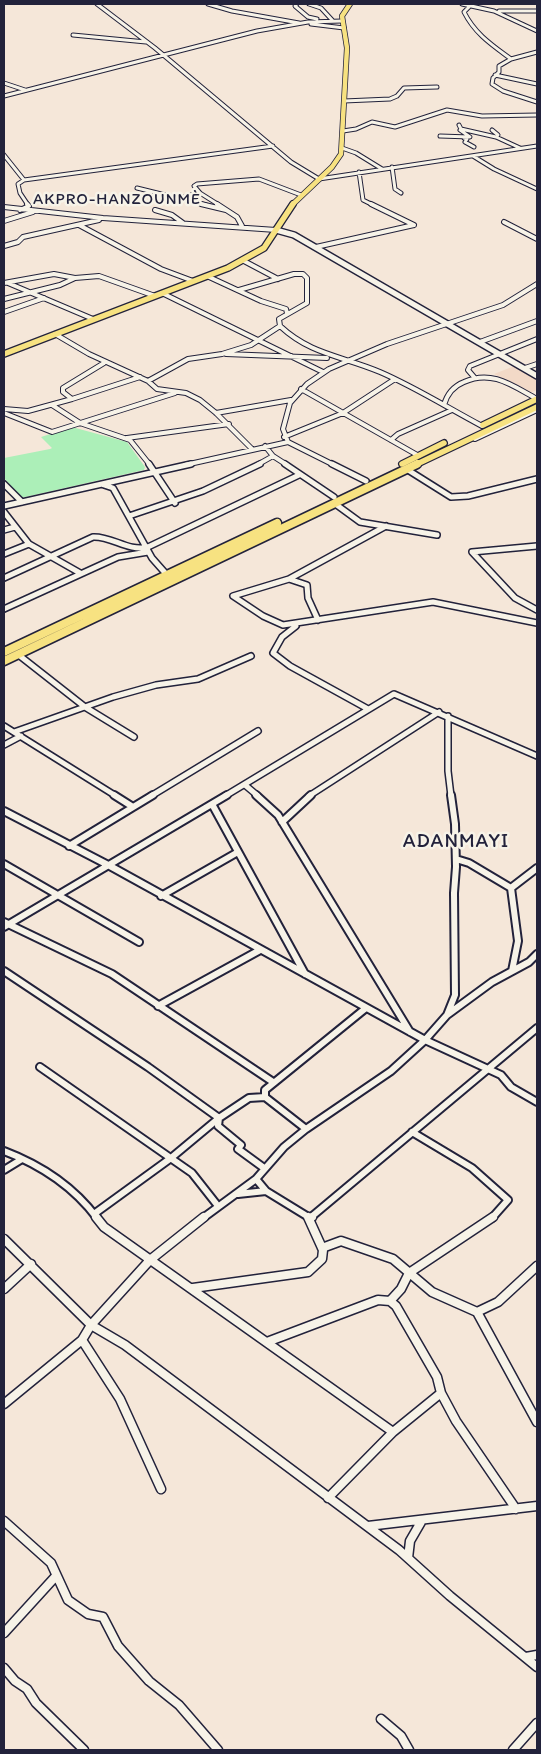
<!DOCTYPE html>
<meta charset="utf-8">
<style>
body{margin:0}
#map{position:relative;width:541px;height:1754px;overflow:hidden;background:#f5e7d9;font-family:Itim,sans-serif}
canvas{display:block}
.frame{position:absolute;inset:0;border:5px solid #22223b;pointer-events:none}
</style>
<div id="map">
<canvas width="541" height="1754"></canvas>
<div class="frame"></div>
</div>
<script>
const context = document.querySelector('canvas').getContext('2d');
context.lineJoin = 'round';
function paint(path, color) { context.fillStyle = color; context.fill(path, 'evenodd'); }
function strokePath(path, color, width, dash) { context.strokeStyle = color; context.lineWidth = width; context.lineCap = dash ? 'butt' : 'round'; context.setLineDash(dash || []); context.stroke(path); }
function write(font, color, halo, rows, align = 'center') {
  context.font = font + ' Itim,sans-serif'; context.lineWidth = 5; context.setLineDash([]); context.textBaseline = 'middle'; context.strokeStyle = halo; context.fillStyle = color; for (const [text, x, y, turn = 0] of rows) {
    context.save(); context.translate(x, y); context.rotate((+turn || 0) * Math.PI / 180); context.textAlign = isNaN(turn) ? turn : align; if (halo) context.strokeText(text, 0, 0); context.fillText(text, 0, 0); context.restore();
  }
}
const built = new Path2D(`
 M517 365 537 377V390L530 393 494 374Z`);
const green = new Path2D(`
 M72 427 127 442 145 467 144 470 21 498 4 478V458L50 449 52 448 41 437Z`);
const minorFar4 = new Path2D(`
 M97 4 155 48 291 162 319 179 537 146
 M208 4 232 11 299 23
 M297 4 295 6 308 17 317 19
 M309 4 321 8 333 21
 M462 4 494 11 537 31
 M470 6 464 12C475 34 492 45 511 59L499 66V72L493 78 492 84 503 91 537 102
 M499 11H537
 M311 24 344 28
 M73 35 146 42
 M511 59 537 52
 M495 75 537 84
 M4 83 25 90
 M4 96 257 31 308 22 342 21
 M344 101 390 99 397 96 404 88 437 87
 M459 125 461 129 496 137 520 148
 M492 130 498 135 496 137
 M343 131 356 129 372 122 395 127 447 110 482 116 537 115
 M440 136 470 137 460 130
 M464 138 467 139 465 142 474 147
 M342 148 356 153 382 169
 M4 155 24 180
 M473 156 494 169 537 189
 M392 167 395 189 401 193
 M359 172 363 200 373 205
 M137 188 206 205
 M200 193 219 205
 M178 198 200 193 194 186 197 184 259 179 301 195
 M28 205 20 193 18 184 24 180 273 146`);
const minorFar3 = new Path2D(`
 M201 204 226 210
 M217 204 237 217 242 226
 M371 204 414 225
 M4 207 103 218 276 230
 M20 210 29 206 27 204
 M155 210 172 215 183 223
 M4 221 33 212
 M504 222 537 239
 M79 225 161 269 193 281
 M4 246 18 242 23 237 99 220
 M316 247 414 225
 M244 261 278 279
 M207 276 261 301 286 309 287 313
 M4 283 54 274 75 278 99 276 155 296
 M8 283 93 319
 M162 293 323 372
 M4 299 60 285 75 278
 M4 312 44 298
 M280 326C311 355 343 356 380 372 415 387 448 408 482 426
 M55 334 89 354 148 381 157 389 186 393 200 400 216 413 252 449
 M480 342 537 321
 M226 354 327 358
 M525 368 537 364
 M474 377 468 370 470 366 537 339
 M148 381 188 359 222 354 251 345 280 326 279 319 307 303V278L303 274H294L239 290
 M301 389 419 456
 M72 399 140 377
 M52 405 80 423 130 440 150 465
 M444 405C447 394 454 386 464 382 492 369 513 386 537 399
 M4 409 28 411 72 399 63 392V388L104 363
 M4 413 52 432 175 393
 M216 413 291 400
 M284 437 343 413 395 379
 M127 438 229 424
 M475 439 537 410
 M391 440 398 434 452 410
 M288 442 283 429 290 403 307 384 329 369 387 344 503 305 537 284
 M265 446 273 456 287 465
 M185 465 288 442 334 465
 M257 465 273 456`);
const minorFar2 = new Path2D(`
 M149 464 175 503
 M285 464 334 497
 M332 464 366 481
 M408 470 451 497 468 496 537 479
 M4 484 22 502
 M104 485 113 488 152 558 167 575
 M334 503 360 522 437 535
 M4 506 191 464
 M4 512 29 544 80 573
 M129 516 203 491 260 464
 M386 526 289 579 233 596 263 616 283 625 433 602 537 623
 M4 530 15 527
 M537 546 472 552 515 598 537 610
 M4 554 29 544
 M4 578 93 537C112 536 128 552 148 547L299 475
 M289 579 307 585 308 598 318 620
 M4 609 118 557 148 552
 M296 626 282 637 273 653 290 666 368 709
 M20 656 85 707 134 737
 M448 716V771L451 796
 M4 726 116 796
 M14 732 113 697 156 685 198 679 251 656
 M4 745 21 736
 M245 785 258 796
 M151 796 258 731
 M225 796 394 694 537 756
 M309 796 439 712`);
const minorFar1 = new Path2D(`
 M114 795 133 807
 M256 795 278 815 410 1032
 M212 804 305 974
 M4 811 110 866 425 1040 501 1075 511 1087 537 1102
 M282 822 311 795
 M69 846 153 795
 M456 859 469 863 511 888
 M4 864 139 942
 M161 896 238 852
 M4 922 112 974 273 1082
 M4 927 227 795
 M4 971 148 1067 219 1118 218 1126 241 1145 238 1149 264 1168
 M512 971 518 941 511 888 537 868
 M158 1006 260 950
 M447 1015 455 995 454 893 456 867 455 824 451 795
 M40 1067 192 1173 218 1206
 M306 1129 265 1097V1090L366 1008
 M412 1132 472 1168 508 1200 492 1218
 M4 1151C41 1165 73 1186 97 1218
 M4 1170 22 1159
 M256 1179 266 1191 310 1218
 M238 1194 266 1191
 M94 1214 171 1158 219 1118 249 1098 265 1097
 M203 1218 256 1179 284 1147 306 1129 391 1071 425 1040 447 1015 492 982 529 962 537 954
 M310 1218 537 1028`);
const minor = new Path2D(`
 M96 1217 104 1227 393 1432
 M310 1218 312 1217
 M4 1239 91 1325 125 1345 399 1550 450 1596 537 1667
 M322 1248 341 1241 393 1259 432 1292 477 1312 537 1422
 M193 1288 308 1272 322 1259 323 1250 308 1217
 M4 1289 31 1264
 M390 1301 401 1289 409 1273 493 1217
 M477 1312 498 1302 537 1266
 M82 1340 120 1399 161 1489
 M267 1342 378 1300 390 1301 396 1306 437 1377 441 1393 456 1421 516 1509
 M4 1404 82 1340 91 1325 150 1260 204 1217
 M328 1498 393 1432 441 1393
 M4 1521 51 1563 68 1600 88 1614 103 1617 118 1646 149 1681 179 1705 218 1750
 M368 1526 537 1506
 M408 1558 410 1541 421 1522
 M4 1633 56 1576
 M526 1657 537 1655
 M4 1668 15 1681 27 1689 36 1703 84 1750
 M381 1719 401 1736 409 1750
 M513 1750 537 1723`);
const secondary = new Path2D(`
 M276 230 294 235 537 376`);
const primaryFar1 = new Path2D(`
 M292 205 332 167 341 154 347 48 342 16 350 4`);
const primary = new Path2D(`
 M4 354 228 268 264 248 293 204`);
const trunkFar1 = new Path2D(`
 M483 425 537 399
 M402 464 444 443
 M415 465 537 407`);
const trunk = new Path2D(`
 M4 652 277 523
 M4 661 417 464`);
const farQuarternames = [
 ["AKPRO-HANZOUNMÈ",117,200]
];
const quarterNames = [
 ["ADANMAYI",456,842]
];
paint(built, '#f2d9c7');
paint(green, '#acefb8');
strokePath(minorFar4, '#22223b', 5);
strokePath(minorFar3, '#22223b', 6);
strokePath(minorFar2, '#22223b', 8);
strokePath(minorFar1, '#22223b', 10);
strokePath(minor, '#22223b', 11);
strokePath(secondary, '#22223b', 8);
strokePath(primaryFar1, '#22223b', 6);
strokePath(primary, '#22223b', 8);
strokePath(trunkFar1, '#22223b', 8);
strokePath(trunk, '#22223b', 11);
strokePath(minorFar4, '#f7f3e8', 3);
strokePath(minorFar3, '#f7f3e8', 4);
strokePath(minorFar2, '#f7f3e8', 5);
strokePath(minorFar1, '#f7f3e8', 6);
strokePath(minor, '#f7f3e8', 8);
strokePath(secondary, '#f7f3e8', 5);
strokePath(primaryFar1, '#f7e281', 4.5);
strokePath(primary, '#f7e281', 5.5);
strokePath(trunkFar1, '#f7e281', 5.5);
strokePath(trunk, '#f7e281', 8);
context.letterSpacing = '1px';
write('16px', '#22223b', '#f7f3e8', farQuarternames);
context.letterSpacing = '0px';
context.letterSpacing = '1px';
write('20px', '#22223b', '#f7f3e8', quarterNames);
context.letterSpacing = '0px';
</script>
